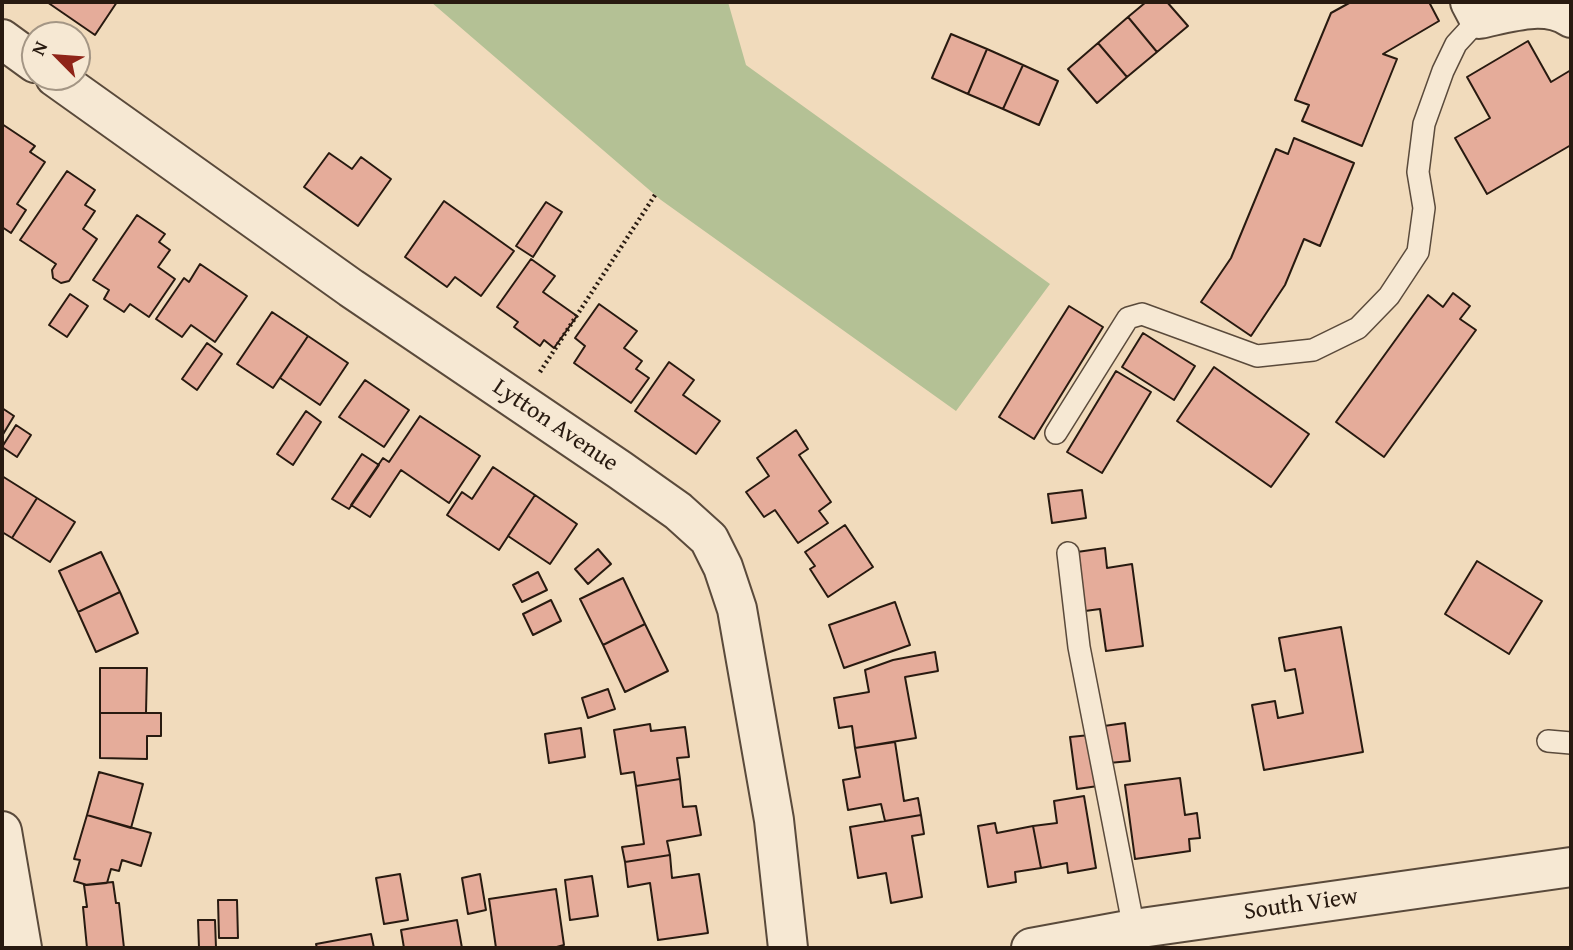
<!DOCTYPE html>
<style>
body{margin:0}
#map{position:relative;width:1573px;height:950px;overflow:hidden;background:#f1dbbc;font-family:"Gentium Book Plus",serif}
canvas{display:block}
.frame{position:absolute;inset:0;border:4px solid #281a10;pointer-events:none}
.north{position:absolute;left:21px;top:21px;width:70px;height:70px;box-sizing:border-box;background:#f6e8d3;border:2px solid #a49685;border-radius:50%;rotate:295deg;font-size:19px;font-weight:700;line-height:28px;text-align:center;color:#281a10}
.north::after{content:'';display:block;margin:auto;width:24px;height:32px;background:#8f2418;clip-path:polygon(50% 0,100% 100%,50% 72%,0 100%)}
</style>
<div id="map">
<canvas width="1573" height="950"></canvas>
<div class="frame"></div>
<div class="north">N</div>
</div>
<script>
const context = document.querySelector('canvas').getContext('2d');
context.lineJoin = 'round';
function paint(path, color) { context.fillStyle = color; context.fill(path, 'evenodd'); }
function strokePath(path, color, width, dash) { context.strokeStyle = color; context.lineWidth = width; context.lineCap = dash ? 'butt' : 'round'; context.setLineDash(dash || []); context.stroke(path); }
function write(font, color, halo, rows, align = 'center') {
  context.font = font + ' "Gentium Book Plus",serif'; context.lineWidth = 7; context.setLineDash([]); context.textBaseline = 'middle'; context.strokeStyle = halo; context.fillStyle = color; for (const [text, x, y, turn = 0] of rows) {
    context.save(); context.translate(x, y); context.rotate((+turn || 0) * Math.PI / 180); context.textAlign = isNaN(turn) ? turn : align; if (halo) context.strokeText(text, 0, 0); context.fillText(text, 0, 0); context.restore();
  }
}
const green = new Path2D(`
 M431 2H728L746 65 1050 284 956 411 661 200Z`);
const building = new Path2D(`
 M47 2H117L95 35Z
 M1146 2H1167L1188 26 1157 52 1128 17Z
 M1351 2H1429L1439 21 1383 54 1397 59 1362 146 1302 121 1309 105 1295 100 1331 13Z
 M1128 17 1157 52 1127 77 1098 43Z
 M951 34 987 49 968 94 932 78Z
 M1528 41 1551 82 1571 70V145L1487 194 1455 138 1490 118 1467 77Z
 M1098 43 1127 77 1097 103 1068 69Z
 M987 49 1023 65 1003 109 968 94Z
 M1023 65 1058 81 1039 125 1003 109Z
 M2 124 35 146 30 152 45 162 17 204 26 210 11 233 2 227Z
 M1294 138 1354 163 1320 246 1304 239 1285 285 1251 336 1201 302 1231 258 1276 149 1288 154Z
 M329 153 352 169 361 157 391 179 358 226 304 187Z
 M67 171 95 190 85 205 95 211 83 229 97 239 69 281 61 283 53 278 52 270 56 264 20 240Z
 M444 201 514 251 481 296 455 277 447 287 405 257Z
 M546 202 562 212 533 257 516 246Z
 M137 215 165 234 159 242 170 250 158 267 175 279 149 317 130 304 124 312 104 299 109 290 93 280Z
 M531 259 555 276 543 292 577 316 554 348 544 340 540 346 514 327 518 322 497 307Z
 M200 264 247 296 215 342 191 325 182 337 156 319 184 278 189 282Z
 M1453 293 1470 306 1460 319 1476 330 1384 457 1336 422 1428 295 1443 307Z
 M70 294 88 306 67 337 49 325Z
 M599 304 637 331 624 348 642 361 636 369 649 378 631 403 574 363 585 346 575 338Z
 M1069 306 1103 327 1034 439 999 417Z
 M272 312 308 336 273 388 237 364Z
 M1143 333 1195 366 1174 400 1122 367Z
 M308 336 348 363 320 405 280 378Z
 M207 343 222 354 197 390 182 379Z
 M669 362 694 380 683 395 720 421 696 454 635 411Z
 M1214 367 1309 434 1271 487 1177 421Z
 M1116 371 1151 392 1102 473 1067 452Z
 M365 380 409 410 384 447 339 417Z
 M2 408 14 416 2 436Z
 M306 411 321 422 293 465 277 454Z
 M420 416 480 456 449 503 401 470 370 517 351 505 383 458 389 462Z
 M16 425 31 435 17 457 2 447Z
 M796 430 808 449 799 455 831 502 819 511 828 523 798 543 775 510 764 517 746 492 769 476 757 458Z
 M362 454 379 465 349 509 332 499Z
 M493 467 535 495 499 550 447 515 462 492 472 499Z
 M2 476 37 498 12 538 2 532Z
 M1082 490 1086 518 1052 523 1048 494Z
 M535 495 577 524 550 564 508 536Z
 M37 498 75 522 50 562 12 538Z
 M845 525 873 567 828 597 810 569 815 566 805 552Z
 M1105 548 1107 568 1132 564 1143 646 1106 651 1100 609 1085 611 1077 552Z
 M598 549 611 564 588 584 575 569Z
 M101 552 120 592 78 612 59 571Z
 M1477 561 1542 601 1509 654 1445 614Z
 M538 572 547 590 522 602 513 585Z
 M623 578 645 624 603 645 580 599Z
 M120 592 138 633 96 652 78 612Z
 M551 600 561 621 533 635 523 614Z
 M895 602 910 645 844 668 829 625Z
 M645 624 668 671 625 692 603 645Z
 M1341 627 1363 752 1264 770 1252 705 1275 701 1278 718 1303 713 1295 669 1285 671 1279 638Z
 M935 652 938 671 905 677 916 738 855 748 852 726 839 728 834 698 869 692 865 670 893 660Z
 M100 668H147L146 713H100Z
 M608 689 615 709 588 718 582 698Z
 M100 713H161V736H147V759L100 758Z
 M1125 723 1130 761 1109 763 1104 726Z
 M650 724 651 731 685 727 689 757 677 758 680 779 636 786 634 772 621 774 614 730Z
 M581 728 585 757 549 763 545 734Z
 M1090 735 1098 786 1077 789 1070 737Z
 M895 742 904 801 918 798 921 815 885 821 881 804 848 810 843 780 860 777 855 748Z
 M99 772 143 784 131 828 87 815Z
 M1180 778 1185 815 1197 813 1200 838 1189 839 1190 851 1135 859 1125 785Z
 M680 779 683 807 696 806 701 835 667 841 670 855 625 862 622 847 644 844 636 786Z
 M1084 796 1096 868 1068 873 1067 863 1041 868 1033 826 1057 823 1054 801Z
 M87 815 151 833 141 866 122 860 119 871 111 869 107 883 87 885 74 881 80 860 74 859Z
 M921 815 924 834 912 836 922 897 891 903 886 873 858 878 850 827Z
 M995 823 997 833 1033 826 1041 868 1015 872 1016 882 988 887 978 826Z
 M670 855 672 878 699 874 708 933 658 940 650 883 628 887 625 862Z
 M400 874 408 920 384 924 376 878Z
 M480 874 486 910 468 914 462 878Z
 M592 876 598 916 570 920 565 880Z
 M113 882 116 903H119L124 948H87L83 907H87L84 885Z
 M556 889 564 945 553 948H496L489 899Z
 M218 900H237L238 938H219Z
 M198 920H215L216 948H199Z
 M457 920 462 948H404L401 930Z
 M371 934 374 948H317L316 944Z`);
const path = new Path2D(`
 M540 372 655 195`);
const lane = new Path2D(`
 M1056 433 1128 318 1142 314 1257 356 1313 350 1358 328 1389 296 1418 252 1424 208 1418 172 1424 124 1443 71 1456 44 1479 19
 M1068 553 1079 647 1134 929
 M1548 741 1571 743`);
const street = new Path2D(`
 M1470 2 1479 19C1508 13 1545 0 1571 18
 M2 39 35 63
 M55 77 351 288 620 470 678 511 709 539 723 567 737 609 774 820 788 948
 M2 831 22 948
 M1031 948 1134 929 1571 867`);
const streetNames = [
 ["Lytton Avenue",555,426,34],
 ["South View",1301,905,-8]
];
paint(green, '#b4c195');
paint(building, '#e5ac9a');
strokePath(building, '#281a10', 2);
strokePath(lane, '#5a4a3b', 24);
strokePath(street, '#5a4a3b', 42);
strokePath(path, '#281a10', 4.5, [2, 3.5]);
strokePath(lane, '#f6e8d3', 21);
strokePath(street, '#f6e8d3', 38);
write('24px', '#281a10', '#f6e8d3', streetNames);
</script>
